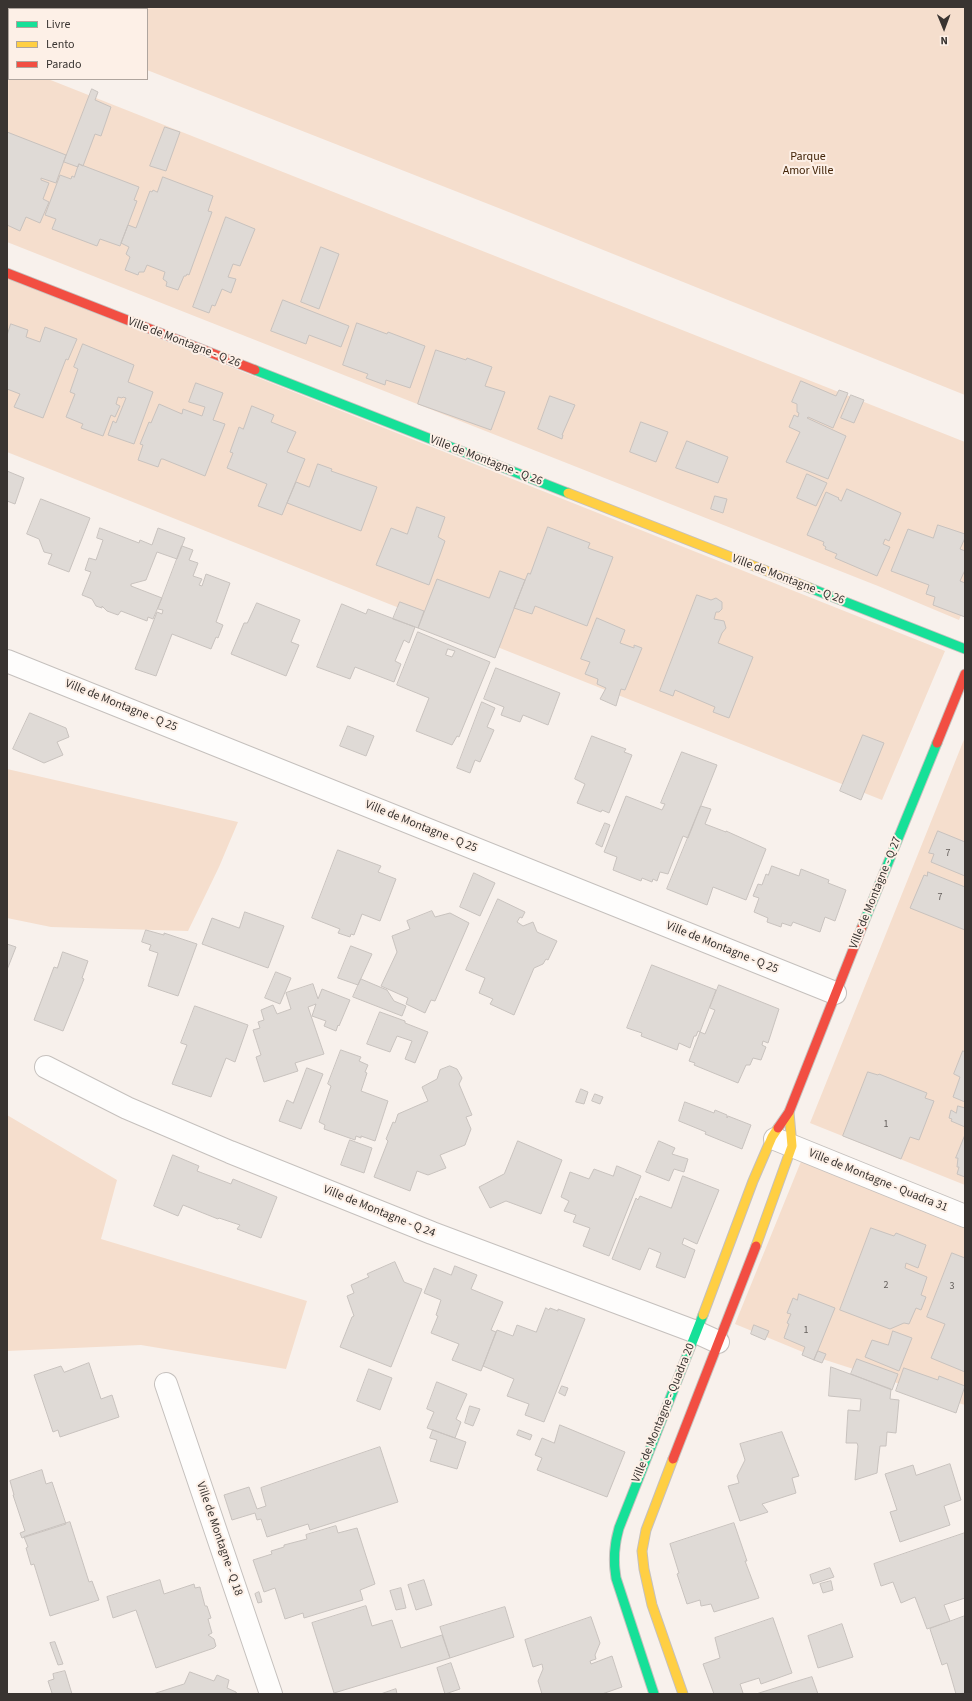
<!DOCTYPE html>
<style>
body{margin:0}
#map{position:relative;width:972px;height:1701px;overflow:hidden;background:#f8f1ec;font-family:"Source Sans 3",sans-serif}
canvas{display:block}
.frame{position:absolute;inset:0;border:8px solid #393431;pointer-events:none}
.legend{position:absolute;left:8px;top:8px;width:140px;height:72px;box-sizing:border-box;background:#fdf0e7;border:1px solid #afa59e;margin:0;padding:5px 7px;list-style:none;font-size:12px;color:#393431}
.legend li{display:flex;align-items:center;gap:8px;height:20px}
.legend b{width:20px;border:1px solid #afa59e}
.north{position:absolute;left:924px;top:8px;width:40px;height:40px;-webkit-text-stroke:3px #fdf0e7;paint-order:stroke;rotate:179deg;font-size:11px;font-weight:700;line-height:16px;text-align:center;color:#393431}
.north::after{content:'';display:block;margin:auto;width:14px;height:18px;background:#393431;clip-path:polygon(50% 0,100% 100%,50% 72%,0 100%)}
</style>
<div id="map">
<canvas width="972" height="1701"></canvas>
<div class="frame"></div>
<ul class="legend">
<li><b style="height:5px;background:#16e098"></b>Livre</li>
<li><b style="height:5px;background:#ffcf43"></b>Lento</li>
<li><b style="height:5px;background:#f24e42"></b>Parado</li>
</ul>
<div class="north">N</div>
</div>
<script>
const context = document.querySelector('canvas').getContext('2d');
context.lineJoin = 'round';
function paint(path, color) { context.fillStyle = color; context.fill(path, 'evenodd'); }
function strokePath(path, color, width, dash) { context.strokeStyle = color; context.lineWidth = width; context.lineCap = dash ? 'butt' : 'round'; context.setLineDash(dash || []); context.stroke(path); }
function write(font, color, halo, rows, align = 'center') {
  context.font = font + ' "Source Sans 3",sans-serif'; context.lineWidth = 4; context.setLineDash([]); context.textBaseline = 'middle'; context.strokeStyle = halo; context.fillStyle = color; for (const [text, x, y, turn = 0] of rows) {
    context.save(); context.translate(x, y); context.rotate((+turn || 0) * Math.PI / 180); context.textAlign = isNaN(turn) ? turn : align; if (halo) context.strokeText(text, 0, 0); context.fillText(text, 0, 0); context.restore();
  }
}
const green = new Path2D(`
 M7 7H965V395L501 209 147 70V9H9V16L7 15Z
 M7 63H9V79H48L965 442V606L959 620 878 586 7 242Z
 M7 278 945 651 882 800 7 452Z
 M965 737V1185L810 1123Z
 M7 769 238 822 219 867 188 931 51 927 7 918Z
 M7 1115 117 1180 101 1239 307 1301 286 1369 141 1345 7 1351Z
 M802 1159 965 1226V1405L810 1355 735 1324Z`);
const building = new Path2D(`
 M92 89 98 92 95 100 111 107 101 136 95 134 83 166 79 164 78 167 64 162Z
 M165 127 180 132 166 171 150 166Z
 M7 132 66 155 56 183 41 178V180L49 183 43 199 49 202 40 223 26 217 20 231 7 225Z
 M79 164 139 187 134 200 137 201 120 246 100 239 97 246 52 229 56 219 45 215 60 175 71 179 72 176 74 177Z
 M163 177 213 196 208 211 212 212 189 275 187 274 186 276H184L178 290 166 286 167 282 163 279 165 272 147 265 144 272H139L138 275 125 270 130 257 126 254 129 247 121 243 128 225 136 228 150 191 152 192 153 190 157 192Z
 M226 217 255 229 240 266 233 264 228 277 236 279 231 293 222 289 215 306 212 305 209 313 193 307Z
 M321 247 339 254 319 309 301 302Z
 M283 300 349 326 341 347 309 335 306 344 271 331Z
 M357 323 387 334 388 332 425 346 410 388 386 380 385 385 366 378 368 374 343 365Z
 M11 324 28 330 26 337 40 342 45 327 77 339 68 360 66 359 43 418 14 407 20 394 7 389V336Z
 M83 344 134 365 128 382 153 392 134 444 108 435 113 421 116 423 126 398 123 397 122 398 118 397 116 404 120 406 115 417 111 415 103 436 81 428 83 424 66 417 75 394 70 392 78 369 74 367Z
 M436 350 466 360 467 358 492 367 485 386 505 392 491 430 418 404Z
 M801 381 836 396 839 390 848 393 833 428 808 417 807 418 846 436 828 479 786 462 800 432 789 427 794 415 798 417 799 413 797 412V404L792 402Z
 M196 383 223 393 213 420 225 424 205 476 163 459H161L158 467 138 460 143 445 140 444 149 422 151 423 159 404 182 414 183 409 202 416 205 407 189 402Z
 M851 395 864 400 854 423 841 418Z
 M550 396 575 405 562 435H563L562 439 538 429Z
 M252 406 274 415 271 422 296 432 287 452 305 459 282 515 258 506 267 484 227 468 233 453 230 452 239 427 243 429Z
 M641 422 668 432 656 462 630 452Z
 M687 441 728 457 718 483 676 468Z
 M318 464 332 469 331 471 377 487 361 531 287 503 296 482 309 487Z
 M7 471 24 478 15 504 7 501Z
 M807 474 827 483 816 506 797 498Z
 M847 489 901 513 889 541 885 539 883 544 890 547 877 576 835 558 837 554 825 549 826 547 823 545 824 542 807 535 826 492 839 498 838 499 841 501Z
 M715 496 727 499 723 513 711 509Z
 M41 499 90 518 69 572 48 564 52 554 44 552 39 539 27 534Z
 M417 507 445 517 438 537 445 541 429 585 376 565 391 528 407 534Z
 M938 525 965 534V538L960 549 965 551V570L960 581 965 583V617L933 605 935 597 926 594 929 585 891 571 908 529 933 538Z
 M548 527 590 543 588 548 613 557 587 626 535 606 532 614 514 608 528 573 530 574Z
 M100 528 139 543 140 540 152 545 158 528 185 538 177 559 157 552 146 580 131 584V586L162 598 153 619 148 617 147 621 121 611 118 615 107 611 102 606V608L96 606 92 599 82 595 91 572 85 570 89 558 96 560 103 540 97 538Z
 M182 546 193 550 189 560 198 563 193 576 202 579 199 585 202 586 206 574 230 583 216 622 223 625 218 638 216 637 211 649 172 634 156 676 135 669 157 612 162 614 163 610 158 609Z
 M500 571 525 580 495 658 418 628 437 579 489 598Z
 M697 595 711 600 716 598 722 602V609L719 612H716L714 619 724 621 726 628 722 633 718 643 753 657 729 718 713 712 715 707 675 690 673 696 660 691Z
 M400 602 424 611 418 628 393 619Z
 M257 603 300 620 291 642 299 645 286 676 231 654 244 623H247Z
 M342 604 366 614 368 609 415 627 409 643 404 640 395 661 401 664 394 682 355 667 350 679 317 667Z
 M597 618 625 630 620 643 634 648V645L642 648 625 690 621 689 616 706 600 699 606 688 597 684 598 679 585 674 590 662 581 659Z
 M418 632 490 662 459 737 457 736 452 745 416 731 429 698 397 685ZM448 649 455 651 452 657 446 655Z
 M496 668 560 693 548 725 523 715 520 722 501 715 504 707 484 699Z
 M482 702 495 708 487 727 494 730 480 762 475 760 470 773 457 768Z
 M30 713 66 728 69 737 57 742 63 755 44 763 13 749Z
 M348 726 374 736 366 756 340 746Z
 M863 735 884 743 861 800 840 791Z
 M592 736 626 749 624 752 632 755 609 813 602 810 601 812 577 803 585 784 575 779Z
 M682 752 717 765 688 838 683 836 668 874 660 872 657 881 653 879 652 882 642 878 641 881 613 870 617 857 604 852 626 796 662 810 665 804 661 803Z
 M701 806 711 809 705 824 726 832V831L766 849 746 900 713 887 707 905 667 889Z
 M605 823 610 825 602 847 596 844Z
 M938 831 965 842V876L931 862 934 854 929 853Z
 M338 850 381 866 378 872 396 879 380 921 362 914 354 935 351 934 350 937 338 933 340 929 312 918Z
 M772 866 799 876 801 869 829 880 828 883 846 890 835 921 825 917 820 932 793 922 791 926 782 923 781 927 767 922 768 918 754 912 759 898 753 896 758 884 762 885 766 874 768 875Z
 M928 872 965 887V930L910 908 924 875 927 876Z
 M474 873 495 883 480 916 460 907Z
 M498 899 525 912 522 918 520 917 517 922 523 926 533 922 537 932 557 941 548 960 546 959 543 964 534 968 514 1015 490 1004 493 999 479 993 485 978 466 970Z
 M432 911 435 917 450 913 469 923 435 1001 431 1000 425 1013 406 1004 408 998 381 986 397 952 392 936 410 929 407 921Z
 M245 912 284 926 268 968 202 944 212 918 239 928Z
 M146 930 164 935V933L197 944 178 996 148 986 158 953 149 950 151 945 142 942Z
 M7 944 16 947 7 970Z
 M351 946 372 954 358 985 338 978Z
 M63 952 88 961 82 978 84 979 63 1031 34 1020 54 967 57 968Z
 M652 965 716 990 700 1032 698 1031 696 1036H694L690 1048 679 1043 677 1050 641 1036 642 1033 627 1028Z
 M276 972 291 978 280 1004 265 998Z
 M361 979 387 990 394 1001 406 1006 402 1016 353 997Z
 M313 984 318 999 322 989 350 1000 339 1026 338 1025 336 1031 324 1026 326 1021 312 1016 316 1004 308 1007 324 1054 295 1063 298 1071 264 1082 256 1057 261 1055 253 1030 260 1028 258 1022 264 1020 261 1010 273 1005 277 1014 291 1009 286 993Z
 M719 985 779 1009 768 1043 763 1041 762 1045 766 1047 761 1060 753 1058 750 1065H746L738 1083 694 1065 695 1063 689 1061 700 1032 705 1034 715 1010 710 1008Z
 M195 1006 248 1025 235 1062 226 1058 211 1097 172 1084 187 1045 181 1043Z
 M380 1012 405 1021V1023L428 1032 415 1063 405 1059 412 1041 397 1036 390 1052 367 1044Z
 M341 1050 361 1057 359 1061 368 1065 365 1072 367 1073 361 1091 388 1101 375 1141 361 1136V1138L356 1136 355 1140 324 1129 325 1125 319 1122 331 1086 328 1084Z
 M963 1051 965 1052V1102L953 1097 960 1077 954 1074Z
 M450 1066 457 1069 462 1078 459 1084 472 1115 466 1117 471 1129 465 1145 440 1155 446 1168 428 1175 417 1171 410 1191 374 1177 388 1141 386 1139 393 1122 395 1123 398 1114 428 1101 422 1087 437 1079 440 1070Z
 M307 1068 323 1074 301 1129 279 1121 287 1100 293 1103Z
 M868 1072 878 1075 879 1074 927 1093 925 1098 934 1101 919 1140 910 1137 901 1159 843 1136Z
 M581 1089 588 1092 584 1104 576 1102Z
 M595 1094 603 1097 600 1104 592 1101Z
 M685 1102 714 1113 715 1110 727 1115V1118L728 1116 751 1125 742 1149 705 1134 706 1132 679 1121Z
 M958 1106 965 1108V1127L951 1121 952 1119 949 1118 951 1110 956 1113Z
 M965 1135V1177L957 1174 959 1167H957L958 1158H956Z
 M350 1140 372 1148 364 1173 341 1165Z
 M518 1141 562 1160 541 1214 506 1201 490 1208 479 1187 504 1174Z
 M659 1141 675 1148 672 1154 688 1159 684 1172 674 1169 669 1181 646 1172Z
 M173 1155 199 1166 197 1171 231 1184 233 1179 277 1197 261 1238 237 1229 240 1225 219 1218 218 1219 183 1205 178 1216 154 1206Z
 M617 1166 641 1176 609 1256 583 1246 590 1228 573 1222 576 1215 564 1211 569 1201 561 1197 570 1172 589 1179 594 1169 613 1176Z
 M683 1176 719 1190 697 1244 684 1238 682 1244 695 1250 685 1278 656 1267 661 1253 649 1248 640 1270 612 1259 636 1198 638 1200 640 1196 671 1208Z
 M871 1228 894 1236 896 1233 926 1245 918 1268 906 1263 905 1268 927 1277 921 1295 926 1297 921 1310 916 1308 909 1324 904 1323 890 1329 840 1310Z
 M952 1253 965 1258V1372L931 1358 945 1324 927 1317Z
 M395 1262 404 1282 422 1289 391 1367 340 1347 352 1317 354 1316 347 1296 354 1293 351 1285 369 1277 367 1274 369 1273Z
 M455 1266 477 1275 471 1289 503 1302 491 1330 496 1332 481 1371 452 1360 459 1344 431 1333 438 1316 436 1315 441 1300 424 1293 434 1268 451 1275Z
 M799 1294 835 1308 814 1360 802 1355 805 1347 784 1338 789 1324 787 1323 791 1314 787 1313 793 1298 797 1300Z
 M546 1308 549 1310 550 1308 558 1311V1309L585 1319 544 1422 525 1415 529 1404 507 1396 514 1379 483 1366 497 1330 513 1336 517 1325 536 1332Z
 M754 1325 769 1331 765 1340 751 1334Z
 M893 1331 912 1338 899 1371 865 1357 872 1340 888 1345Z
 M818 1351 826 1354 822 1363 814 1360Z
 M857 1359 898 1374 892 1390 851 1374Z
 M89 1363 101 1399 112 1395 119 1417 60 1437 58 1430 53 1432 34 1375 61 1366 64 1372Z
 M831 1367 891 1389 890 1399 899 1400 896 1433 887 1432 886 1446H880L877 1473 855 1480 858 1446 857 1443H846L848 1410 860 1411 861 1399 829 1396Z
 M904 1368 938 1380 939 1376 965 1386 956 1413 896 1391Z
 M369 1369 392 1378 380 1410 357 1401Z
 M437 1382 467 1394 456 1419 461 1422 455 1438 427 1428 434 1412 427 1409Z
 M562 1386 568 1388 565 1396 559 1393Z
 M470 1406 480 1409 473 1426 465 1423Z
 M560 1425 625 1452 607 1497 537 1470 542 1458 535 1455 542 1438 554 1443Z
 M433 1430 466 1442 457 1469 430 1461 437 1440 430 1438Z
 M519 1430 532 1435 530 1440 517 1435Z
 M782 1432 799 1476 792 1478 796 1493 762 1504 768 1512 740 1521 728 1486 739 1483 737 1476 745 1460 740 1444Z
 M380 1447 398 1502 310 1530 308 1524 267 1537 261 1519 257 1520 255 1513 232 1520 224 1495 249 1487 257 1509 266 1506 261 1488Z
 M950 1464 961 1500 944 1506 950 1525 900 1542 890 1512 897 1510 885 1474 913 1465 916 1475Z
 M42 1470 46 1484 52 1482 66 1524 22 1538 20 1533 25 1531 13 1495H14L10 1481Z
 M70 1522 89 1582 92 1581 99 1600 50 1616 34 1564 31 1565 26 1548 28 1547 24 1537Z
 M734 1523 747 1561H745L759 1598 714 1612 711 1604 701 1606 700 1600 687 1604 677 1574 679 1573 670 1544Z
 M336 1526 338 1533 357 1528 375 1584 360 1590 363 1600 304 1618 303 1613 285 1619 275 1588 264 1592 253 1560 272 1554 271 1551 284 1547V1545L307 1539 306 1535Z
 M965 1533V1598L944 1605 950 1621 927 1629 915 1597 901 1603 893 1582 881 1586 874 1564Z
 M830 1568 834 1577 813 1584 810 1575Z
 M160 1580 164 1594 194 1584 195 1588 200 1587 205 1606H207L211 1618 208 1619 212 1633 208 1635 214 1639 216 1646 214 1648 156 1668 136 1610 113 1618 107 1597Z
 M424 1580 432 1605 416 1610 408 1585Z
 M831 1581 833 1590 823 1593 820 1584Z
 M401 1588 406 1608 396 1610 390 1591Z
 M259 1592 262 1602 258 1603 255 1594Z
 M366 1606 372 1626 392 1620 401 1648 442 1635 450 1658 334 1693 312 1623Z
 M505 1607 514 1637 450 1658 440 1627Z
 M965 1616V1693L956 1694 947 1663 942 1665 930 1629Z
 M591 1617 600 1643 595 1655 596 1659 590 1661 591 1664 612 1656 622 1687 602 1694H542L538 1681 543 1669 542 1664 533 1667 525 1640Z
 M773 1618 792 1673 761 1684 759 1678 740 1684 743 1693 741 1694H714L703 1664 720 1658 715 1638Z
 M842 1624 853 1657 818 1668 808 1636Z
 M55 1642 63 1664 58 1665 50 1643Z
 M451 1663 460 1689 445 1694 437 1668Z
 M65 1671 72 1694H49L52 1693 48 1681 54 1679 53 1674Z
 M190 1672 214 1681 217 1675 229 1680 227 1688 236 1692 237 1694H153L184 1684Z
 M812 1677 818 1694H756L794 1682Z
 M396 1689 397 1694H381Z`);
const street = new Path2D(`
 M7 661 835 993
 M46 1067 127 1108 230 1152 432 1233 696 1332 718 1342
 M775 1139 965 1216
 M166 1384 271 1694`);
const fast = new Path2D(`
 M255 370 568 493
 M810 588 965 649
 M862 927 937 743
 M654 1694 616 1578C613 1561 614 1545 619 1528L703 1315`);
const slow = new Path2D(`
 M568 493 810 588
 M756 1246 792 1146 789 1112
 M703 1315 753 1181 772 1137 778 1128
 M673 1459 646 1530 642 1551 644 1569 652 1605 683 1694`);
const jam = new Path2D(`
 M7 273 255 370
 M937 743 965 674
 M778 1128 789 1112 862 927
 M673 1459 756 1246`);
const numberNames = [
 ["7",948,854],
 ["7",940,898],
 ["1",886,1125],
 ["2",886,1286],
 ["3",952,1287],
 ["1",806,1331]
];
const parkNames = [
 ["Parque",808,157],
 ["Amor Ville",808,171]
];
const streetNames = [
 ["Ville de Montagne - Q 26",184,343,21],
 ["Ville de Montagne - Q 26",486,461,21],
 ["Ville de Montagne - Q 26",788,580,21],
 ["Ville de Montagne - Q 25",121,706,22],
 ["Ville de Montagne - Q 25",421,827,22],
 ["Ville de Montagne - Q 27",876,893,-68],
 ["Ville de Montagne - Q 25",722,948,22],
 ["Ville de Montagne - Quadra 31",878,1181,22],
 ["Ville de Montagne - Q 24",379,1212,22],
 ["Ville de Montagne - Quadra 20",664,1413,-68],
 ["Ville de Montagne - Q 18",219,1539,71]
];
paint(green, '#f5decd');
paint(building, '#dfdad6');
strokePath(building, '#c8c2be', 1);
strokePath(street, '#c5c0bd', 24);
strokePath(fast, '#c5c0bd', 11);
strokePath(slow, '#c5c0bd', 11);
strokePath(jam, '#c5c0bd', 11);
strokePath(street, '#fefdfc', 22);
strokePath(fast, '#16e098', 9);
strokePath(slow, '#ffcf43', 9);
strokePath(jam, '#f24e42', 9);
write('10px', '#635e5b', null, numberNames);
write('12px', '#422408', '#fdf0e7', parkNames);
write('12px', '#393431', '#fdf0e7', streetNames);
</script>
